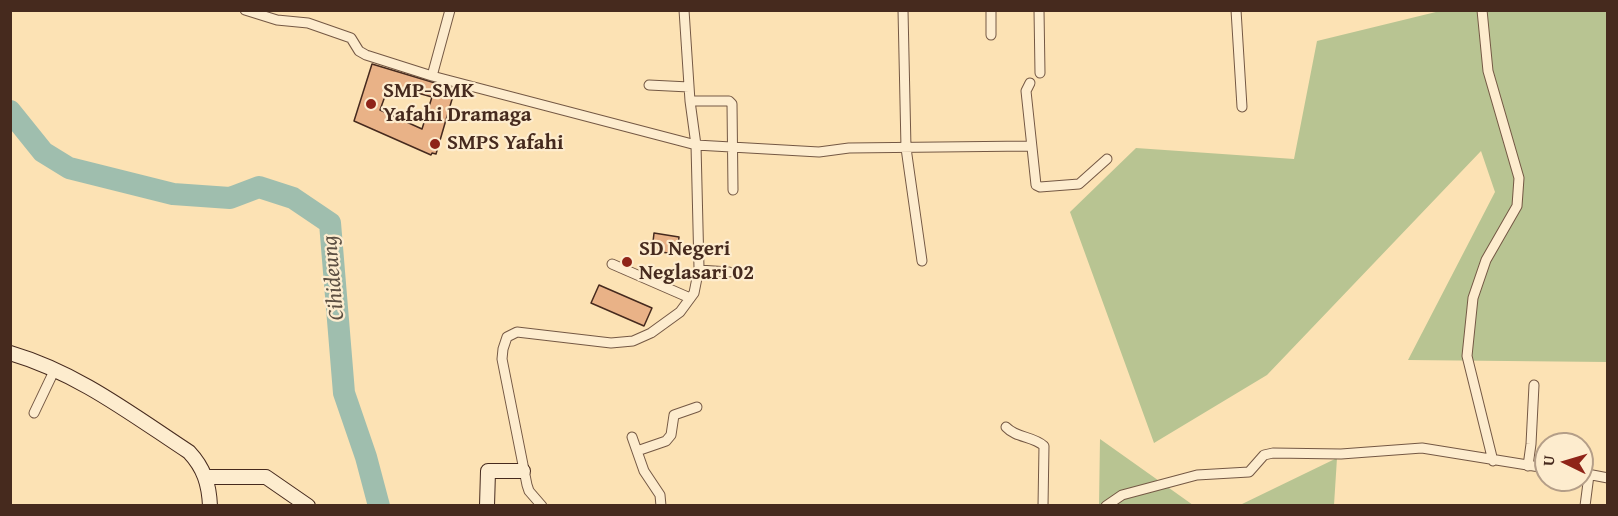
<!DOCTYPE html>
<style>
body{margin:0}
#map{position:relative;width:1618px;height:516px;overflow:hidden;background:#fce2b4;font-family:"Gentium Book Plus",serif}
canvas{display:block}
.frame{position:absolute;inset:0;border:12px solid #462a1e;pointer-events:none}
.north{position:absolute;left:1534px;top:432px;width:60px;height:60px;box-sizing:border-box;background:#fdecce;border:2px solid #b49e88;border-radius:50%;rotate:275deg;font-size:16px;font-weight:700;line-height:24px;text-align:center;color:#462a1e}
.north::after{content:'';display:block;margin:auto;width:21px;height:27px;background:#8f2418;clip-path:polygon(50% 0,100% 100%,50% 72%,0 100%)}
</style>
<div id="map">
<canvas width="1618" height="516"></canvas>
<div class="frame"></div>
<div class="north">U</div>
</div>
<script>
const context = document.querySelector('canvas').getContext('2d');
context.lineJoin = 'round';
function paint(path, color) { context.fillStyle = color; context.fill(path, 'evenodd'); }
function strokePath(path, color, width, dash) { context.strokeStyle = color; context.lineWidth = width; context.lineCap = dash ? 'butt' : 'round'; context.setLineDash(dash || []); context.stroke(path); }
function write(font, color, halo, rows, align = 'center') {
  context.font = font + ' "Gentium Book Plus",serif'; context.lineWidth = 4.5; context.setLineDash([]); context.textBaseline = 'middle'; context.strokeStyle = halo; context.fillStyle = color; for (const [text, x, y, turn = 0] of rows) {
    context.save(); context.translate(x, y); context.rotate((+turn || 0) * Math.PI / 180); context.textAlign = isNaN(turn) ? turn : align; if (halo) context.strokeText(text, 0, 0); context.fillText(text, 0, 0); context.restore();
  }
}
const green = new Path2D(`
 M1440 11H1607V362L1408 360 1495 192 1481 151 1267 375 1154 443 1070 212 1136 148 1294 159 1317 41Z
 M1100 439 1193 505 1099 506Z
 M1337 458 1334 505H1240Z`);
const river = new Path2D(`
 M10 111 43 152 69 168 173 194 230 198 259 187 293 198 330 223 344 393 366 457 379 506`);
const building = new Path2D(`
 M372 64 455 89 436 154 432 153 431 155 354 121ZM389 85 432 97 422 129 380 110Z
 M654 233 679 237 677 254 652 251Z
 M599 285 652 308 644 326 591 303Z`);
const street = new Path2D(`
 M245 10 277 20 308 23 351 38 359 51 366 55 432 76 696 145 819 152 849 148 1030 146
 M903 10 906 148 922 261
 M1039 10 1040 73
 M1236 10 1242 107
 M1482 10 1488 71 1519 178 1517 206 1486 260 1473 298 1467 356 1493 461
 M991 35V10
 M432 76 450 10
 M1030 83 1026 91 1036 185 1040 187 1079 184 1107 159
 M649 85 689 87
 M690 101H729L732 104 733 190
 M612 264 690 298
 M699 270 729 272
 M34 413 55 369
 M1006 427C1016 438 1033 436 1044 446L1043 506
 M632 437 644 471 660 495 661 506
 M637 451 666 441 671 435 674 415 697 407
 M1528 466 1531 444 1534 385
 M1582 473 1608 478
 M542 506 529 491 527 485 502 359 503 349 507 337 517 332 611 343 633 341 651 333 680 312 694 293 699 268 696 145 690 101 684 10
 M1106 506 1122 495 1197 475 1249 472 1264 455 1273 453 1341 454 1422 448 1546 468
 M1585 506 1589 475`);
const secondary = new Path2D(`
 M10 353C78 373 131 414 189 452 204 468 209 484 210 506
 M206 477H266L308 506
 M487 506 488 471H523`);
const markers = [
 [371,104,6,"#8f2418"],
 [435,144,6,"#8f2418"],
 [627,262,6,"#8f2418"]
];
const poiNames = [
 ["SMP-SMK",383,92],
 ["Yafahi Dramaga",383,116],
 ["SMPS Yafahi",447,144],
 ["SD Negeri",639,250],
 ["Neglasari 02",639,274]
];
const waterNames = [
 ["Cihideung",334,278,-95]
];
paint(green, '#b8c492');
strokePath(river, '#9fbeae', 22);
paint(building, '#e9b287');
strokePath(building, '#462a1e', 1.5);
strokePath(street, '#745844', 11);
strokePath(secondary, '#462a1e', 16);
strokePath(street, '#fdecce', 9);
strokePath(secondary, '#fdecce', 14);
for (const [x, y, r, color] of markers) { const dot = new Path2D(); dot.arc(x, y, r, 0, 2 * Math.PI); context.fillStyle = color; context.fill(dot); strokePath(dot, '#fdecce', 2); }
write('bold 21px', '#462a1e', '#fdecce', poiNames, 'left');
write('italic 22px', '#5c4f42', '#fdecce', waterNames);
</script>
